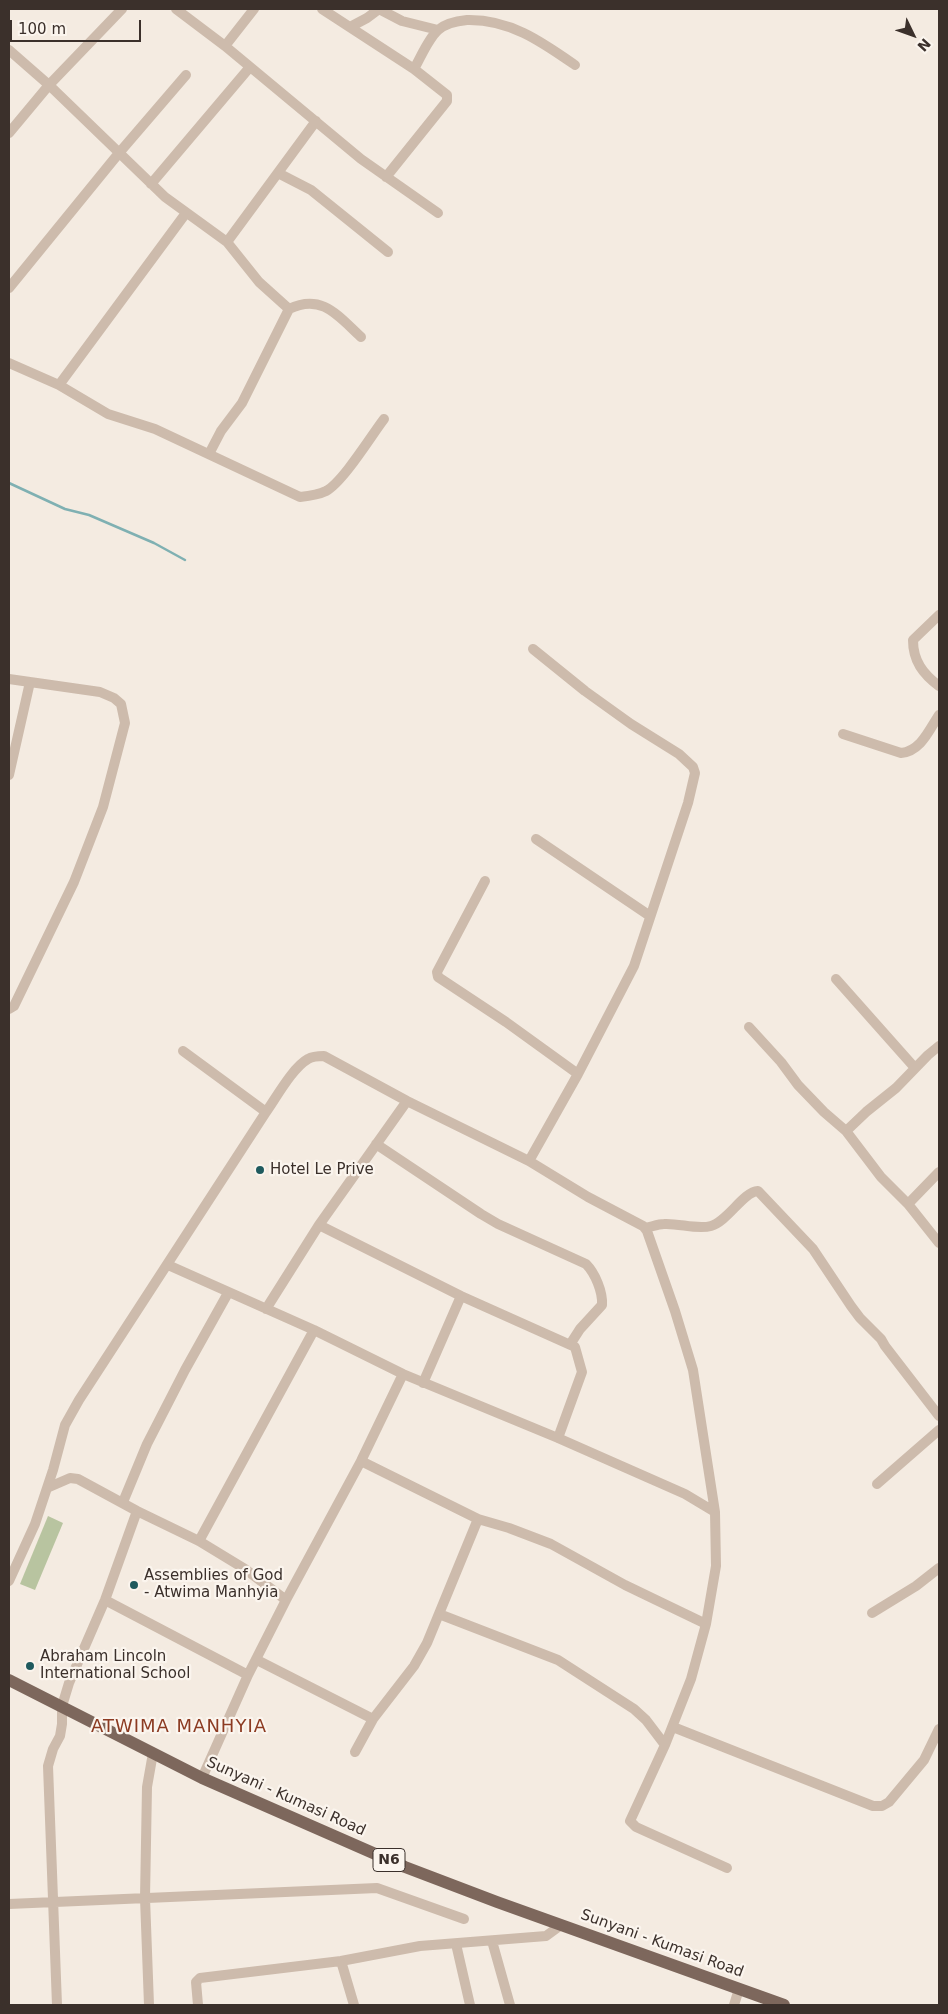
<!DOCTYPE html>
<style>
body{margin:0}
#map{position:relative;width:948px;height:2014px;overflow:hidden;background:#f4ebe1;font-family:"DejaVu Sans",sans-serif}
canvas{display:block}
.frame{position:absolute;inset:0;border:10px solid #3b302b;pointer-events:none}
.north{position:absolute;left:888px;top:10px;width:50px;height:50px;-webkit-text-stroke:4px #fbf5ee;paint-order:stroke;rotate:132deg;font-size:14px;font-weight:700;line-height:20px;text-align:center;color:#3b302b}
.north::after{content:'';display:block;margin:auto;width:18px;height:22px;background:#3b302b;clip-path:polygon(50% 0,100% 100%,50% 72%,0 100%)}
.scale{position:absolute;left:10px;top:20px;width:131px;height:22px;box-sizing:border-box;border:2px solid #3b302b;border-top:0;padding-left:6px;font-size:15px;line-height:18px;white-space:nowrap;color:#3b302b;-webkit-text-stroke:4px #fbf5ee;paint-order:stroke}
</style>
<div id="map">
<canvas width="948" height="2014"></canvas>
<div class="frame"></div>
<div class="north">N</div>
<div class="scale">100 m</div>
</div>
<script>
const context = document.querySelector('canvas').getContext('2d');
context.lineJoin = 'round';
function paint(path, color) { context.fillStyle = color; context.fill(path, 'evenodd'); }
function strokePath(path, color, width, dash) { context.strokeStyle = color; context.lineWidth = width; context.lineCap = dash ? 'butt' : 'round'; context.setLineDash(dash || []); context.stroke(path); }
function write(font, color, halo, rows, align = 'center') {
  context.font = font + ' "DejaVu Sans",sans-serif'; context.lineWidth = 4.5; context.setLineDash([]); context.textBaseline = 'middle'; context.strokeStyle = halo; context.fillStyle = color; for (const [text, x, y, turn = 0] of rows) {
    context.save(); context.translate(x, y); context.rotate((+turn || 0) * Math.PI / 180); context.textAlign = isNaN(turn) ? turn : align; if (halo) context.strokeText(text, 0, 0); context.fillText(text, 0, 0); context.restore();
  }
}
const green = new Path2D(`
 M48 1516 63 1523 35 1590 20 1584Z`);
const stream = new Path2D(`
 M9 483 65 509 89 515 154 543 185 560`);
const street = new Path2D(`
 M176 9 225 46 361 159 438 213
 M322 9 414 69 447 95V101L386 177
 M379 9 402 21 438 30
 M350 27 367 18 379 9
 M225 46 254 9
 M9 50 49 85 165 197 227 242 259 282 289 309
 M414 69C421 57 428 39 438 30 446 23 457 21 467 20 510 19 542 42 575 65
 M9 133 49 85 122 9
 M278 173 311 190 388 252
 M151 184 250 67
 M227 242 316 121
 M9 288 119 153 186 75
 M9 363 59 385 108 414 155 429 300 497C309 496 318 495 326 491 343 482 371 436 384 419
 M59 385 186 213
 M209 454 221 431 242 403 289 309C322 293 338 316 361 337
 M939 615 913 640C913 661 923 674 939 686
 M9 679 100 692 114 698 121 704 125 723 103 807 74 882 14 1006 9 1009
 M843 734 901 753C921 751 929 730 939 715
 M9 775 30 682
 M536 839 650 916
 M485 881 437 972 438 977 506 1022 578 1074
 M836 979 915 1068
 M749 1027 781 1062 798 1085 824 1112 846 1131 881 1177 908 1204 939 1243
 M183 1051 266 1112
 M846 1131 866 1112 896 1088 928 1055 939 1046
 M376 1144 481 1214 498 1224 586 1264C595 1273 603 1292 602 1305L580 1329 571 1343
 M529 1161 578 1074 634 966 688 803 695 773 693 767 679 754 631 724 585 691 533 649
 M908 1204 939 1172
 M319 1225 461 1296 575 1347 582 1372 558 1438
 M645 1228C651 1227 658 1224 664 1224 679 1223 697 1230 711 1226 728 1221 743 1192 758 1191L813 1249 851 1306 860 1318 881 1339 885 1346 939 1416
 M168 1265 314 1330 403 1374 558 1438 685 1494 715 1512
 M266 1309 319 1225 407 1101
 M423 1383 461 1296
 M361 1461 478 1519 509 1528 551 1544 625 1585 706 1624
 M877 1484 939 1430
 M47 1488 70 1478 78 1479 137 1511 199 1541 245 1569 286 1600
 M123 1502 147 1444 185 1370 228 1293
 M199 1541 314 1330
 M9 1581 35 1524 53 1470 65 1425 79 1400 266 1112C276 1098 293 1067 308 1059 313 1056 318 1056 324 1056L407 1101 529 1161 588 1197 643 1226 647 1231 675 1311 693 1370 715 1512 716 1566 706 1624 691 1679 665 1745 630 1821 636 1827 727 1868
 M105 1600 248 1675
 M872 1613 916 1586 939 1568
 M439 1614 558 1660 634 1709 646 1720 665 1745
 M257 1660 373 1719
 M673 1727 873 1806H882L889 1802 924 1760 939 1729
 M355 1752 373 1719 414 1666 427 1643 478 1519
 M202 1778 248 1675 286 1600 361 1461 403 1374
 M9 1904 377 1888 464 1919
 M492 1941 510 2005
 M456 1944 470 2005
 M341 1961 354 2005
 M57 2005 48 1766 53 1749 60 1736 62 1724V1706L69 1683 105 1600 137 1511
 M149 2005 145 1898 147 1787 153 1753
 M198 2005 196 1982 200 1978 341 1961 420 1946 546 1936 561 1925
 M734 2005 739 1989`);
const primary = new Path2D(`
 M9 1680 202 1778 405 1867 497 1902 784 2005`);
const markers = [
 [260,1170,5,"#1f5a5e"],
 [134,1585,5,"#1f5a5e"],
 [30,1666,5,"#1f5a5e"]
];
const shields = [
 [389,1860,32]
];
const shieldNames = [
 ["N6",389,1860]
];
const poiNames = [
 ["Hotel Le Prive",270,1170],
 ["Assemblies of God",144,1576],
 ["- Atwima Manhyia",144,1593],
 ["Abraham Lincoln",40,1657],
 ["International School",40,1674]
];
const streetNames = [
 ["Sunyani - Kumasi Road",286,1797,24],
 ["Sunyani - Kumasi Road",662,1944,20]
];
const quarterNames = [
 ["ATWIMA MANHYIA",179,1727]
];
paint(green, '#b8c4a0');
strokePath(stream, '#7fb0b2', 2.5);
strokePath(street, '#cdbbac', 10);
strokePath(primary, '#7d675c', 12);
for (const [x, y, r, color] of markers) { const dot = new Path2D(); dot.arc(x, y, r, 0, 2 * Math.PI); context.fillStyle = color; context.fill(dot); strokePath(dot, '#fbf5ee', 2); }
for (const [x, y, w] of shields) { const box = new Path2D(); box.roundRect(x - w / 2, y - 11.5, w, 23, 4); context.fillStyle = '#fbf5ee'; context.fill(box); strokePath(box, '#3b302b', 1); }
write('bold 14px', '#3b302b', null, shieldNames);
write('15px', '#3b302b', '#fbf5ee', poiNames, 'left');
write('15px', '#3b302b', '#fbf5ee', streetNames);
context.letterSpacing = '1px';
write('18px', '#8c3b22', '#fbf5ee', quarterNames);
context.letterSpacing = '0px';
</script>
